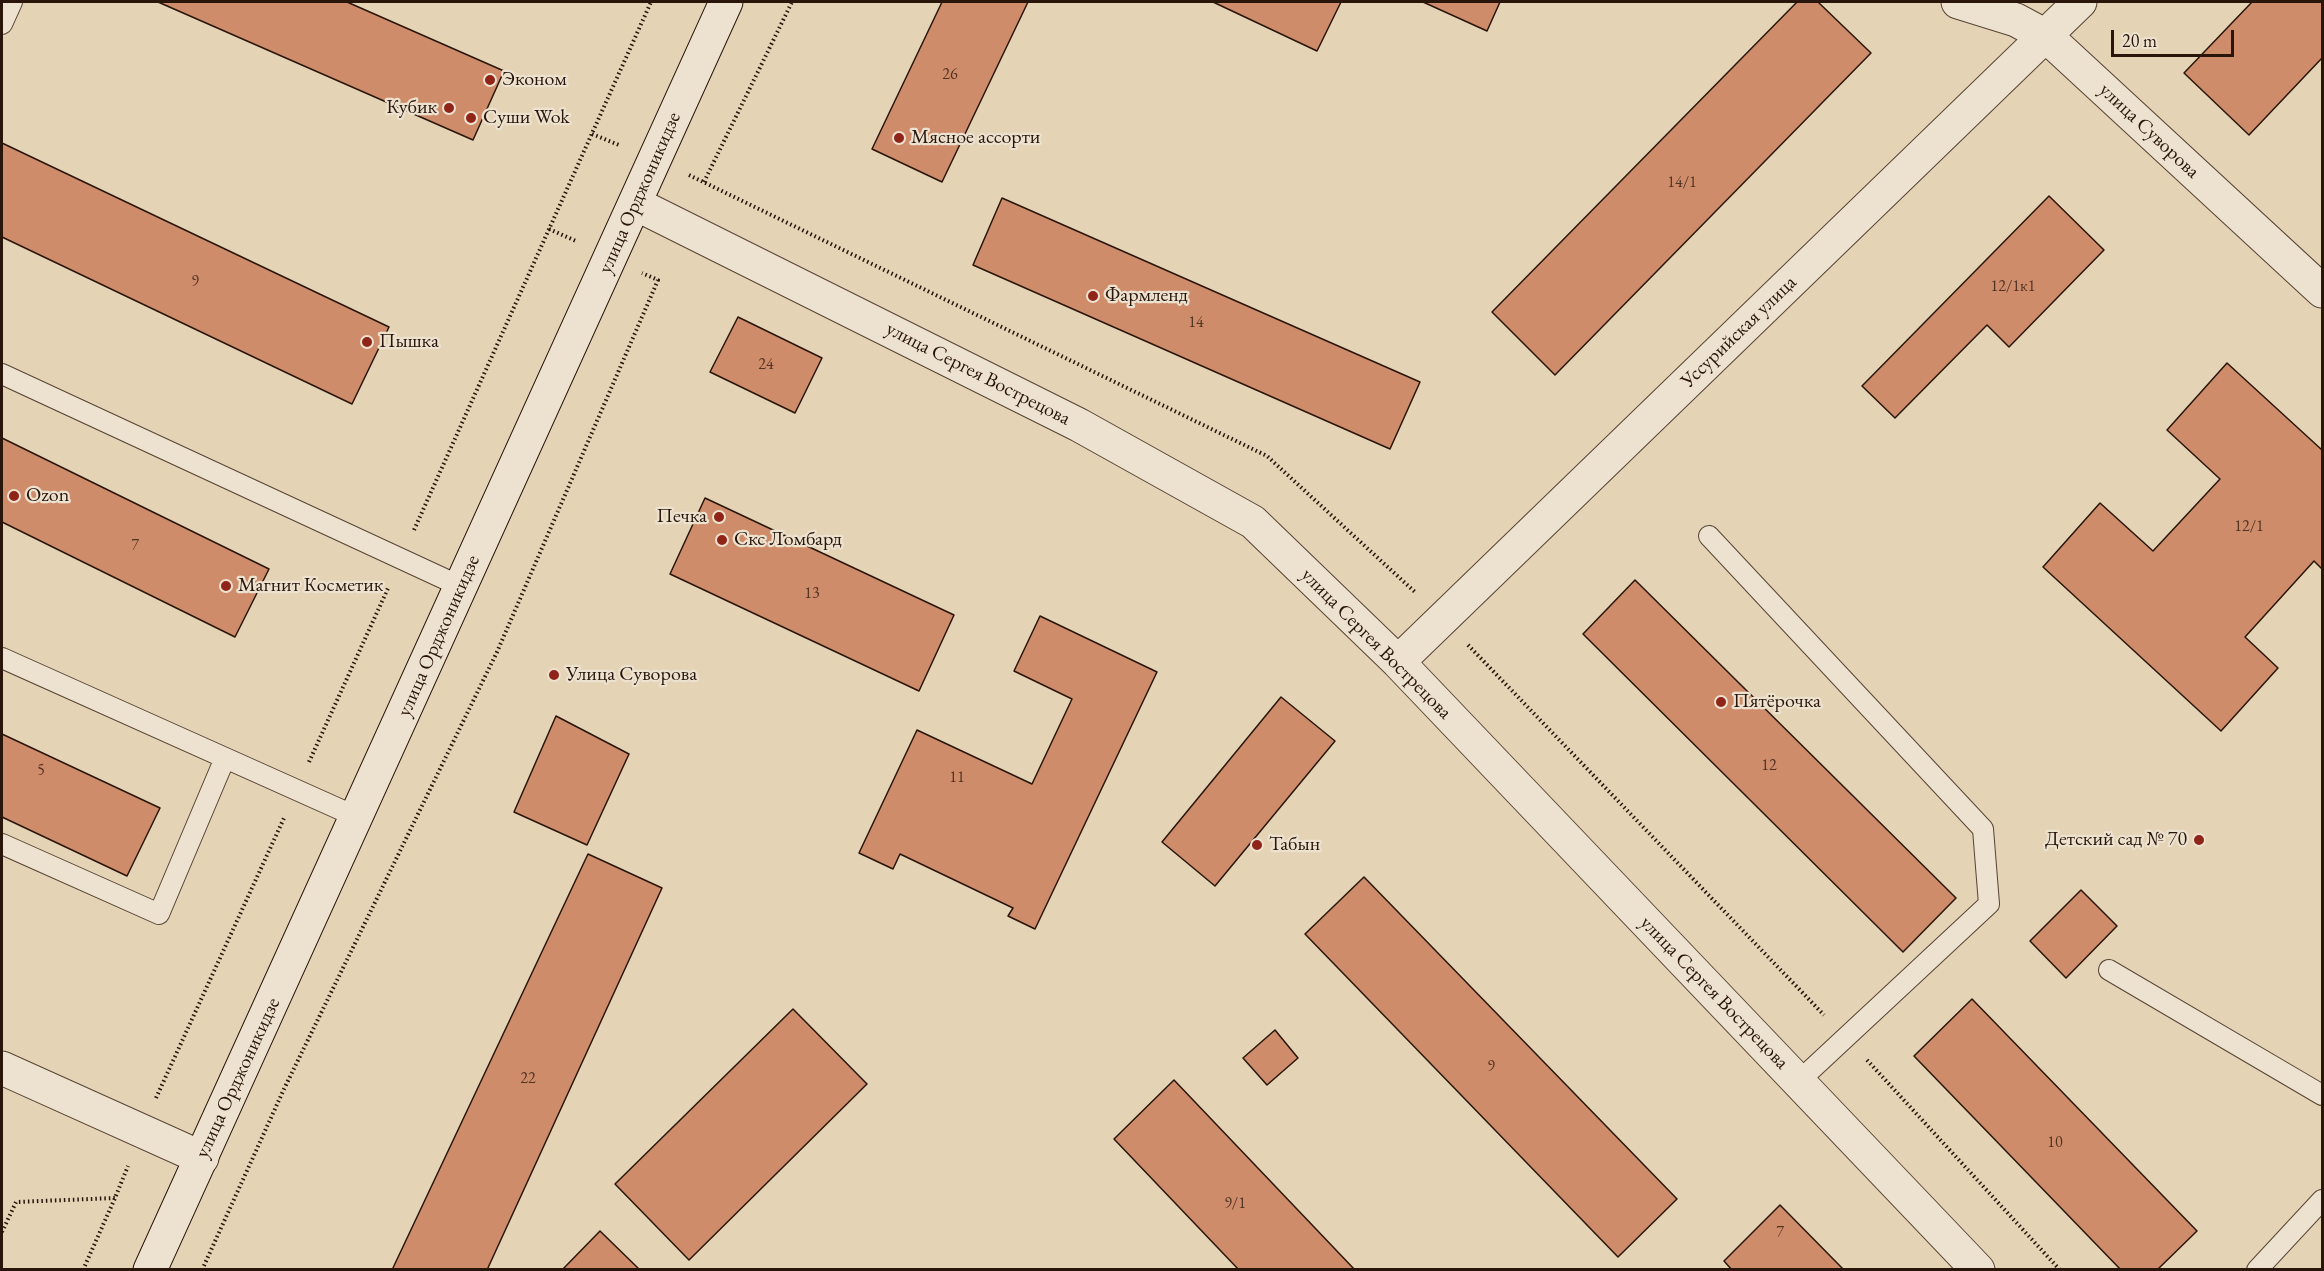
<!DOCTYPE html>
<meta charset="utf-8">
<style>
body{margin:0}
#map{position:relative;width:2324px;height:1271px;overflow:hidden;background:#e4d3b5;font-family:"EB Garamond",serif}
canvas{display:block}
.frame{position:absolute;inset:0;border:3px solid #29150a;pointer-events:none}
.scale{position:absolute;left:2111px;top:30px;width:123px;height:27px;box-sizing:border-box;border:3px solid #29150a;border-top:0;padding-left:8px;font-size:18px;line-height:21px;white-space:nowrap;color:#29150a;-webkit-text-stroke:4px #ede2cf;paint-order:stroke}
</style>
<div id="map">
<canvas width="2324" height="1271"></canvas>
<div class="frame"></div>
<div class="scale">20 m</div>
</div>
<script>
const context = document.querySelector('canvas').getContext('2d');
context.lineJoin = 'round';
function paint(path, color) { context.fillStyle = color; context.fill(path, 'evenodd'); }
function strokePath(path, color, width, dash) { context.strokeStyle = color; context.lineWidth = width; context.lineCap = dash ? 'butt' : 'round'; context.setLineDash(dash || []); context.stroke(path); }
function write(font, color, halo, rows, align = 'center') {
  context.font = font + ' "EB Garamond",serif'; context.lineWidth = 4.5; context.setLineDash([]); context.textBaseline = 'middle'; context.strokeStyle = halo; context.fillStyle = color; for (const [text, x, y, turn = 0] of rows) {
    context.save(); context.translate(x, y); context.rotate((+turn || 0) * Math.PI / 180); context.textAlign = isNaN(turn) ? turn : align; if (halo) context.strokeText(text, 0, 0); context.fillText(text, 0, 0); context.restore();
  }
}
const building = new Path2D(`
 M158 2H347L504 71 473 140Z
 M942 2H1028L942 182 872 149Z
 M1213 2H1341L1317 51Z
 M1423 2H1500L1487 31Z
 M1797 2H1818L1871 53 1555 375 1492 312Z
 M2252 2H2322V58L2249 135 2184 73Z
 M2 143 389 327 352 404 2 237Z
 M2049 196 2104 250 2009 347 1987 325 1895 418 1862 386Z
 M1002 198 1420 382 1390 449 973 265Z
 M738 317 822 358 795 413 710 372Z
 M2227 363 2322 450V569L2314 561 2245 637 2278 668 2221 731 2043 567 2100 503 2153 551 2220 479 2167 430Z
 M2 438 269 569 235 637 2 522Z
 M705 498 954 615 919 691 670 574Z
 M1635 580 1956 898 1903 952 1583 634Z
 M1040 616 1157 672 1035 929 1008 916 1013 908 900 854 893 869 859 853 917 730 1032 784 1072 699 1014 671Z
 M1281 697 1335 741 1215 886 1162 842Z
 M556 716 629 754 587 845 514 812Z
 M2 734 160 808 127 876 2 817Z
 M588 854 662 888 487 1270H392Z
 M1364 877 1677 1199 1618 1257 1305 934Z
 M2081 890 2117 926 2066 978 2030 941Z
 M1972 999 2197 1231 2157 1270H2121L1914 1056Z
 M793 1009 867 1084 689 1260 615 1184Z
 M1275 1030 1298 1058 1267 1085 1243 1058Z
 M1174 1080 1355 1270H1239L1114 1139Z
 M1780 1205 1844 1270H1732L1724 1261Z
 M600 1231 640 1270H562Z`);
const path = new Path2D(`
 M592 134 619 145
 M689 175 1267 456 1416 593
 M704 182 792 2
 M549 229 576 241
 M414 530 651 2
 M1468 645 1824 1015
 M309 762 389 586
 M1867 1060 2060 1270
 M156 1098 284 818
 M2 1232 16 1202 115 1198
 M83 1270 115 1198 128 1166
 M202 1270 284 1089 497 652 658 280 642 273`);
const lane = new Path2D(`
 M2 24 12 2
 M2 374 462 587
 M1709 536 1983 829 1989 904 1799 1081
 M2 658 357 817
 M2 844 159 914 225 758
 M2109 970 2322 1095
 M2257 1270 2322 1200`);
const street = new Path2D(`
 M1958 2 2016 20 2046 36 2322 291
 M636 204 1079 425 1253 522 1398 662 1978 1270
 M1398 662 2080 2
 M2 1068 202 1158`);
const secondary = new Path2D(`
 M150 1270 726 2`);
const markers = [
 [490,80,6,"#8f2418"],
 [449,108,6,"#8f2418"],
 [471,118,6,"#8f2418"],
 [899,138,6,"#8f2418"],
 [1093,296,6,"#8f2418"],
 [367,342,6,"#8f2418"],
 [14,496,6,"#8f2418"],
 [719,517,6,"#8f2418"],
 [722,540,6,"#8f2418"],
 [226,586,6,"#8f2418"],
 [554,675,6,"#8f2418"],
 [1721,702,6,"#8f2418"],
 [2199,840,6,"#8f2418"],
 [1257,845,6,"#8f2418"]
];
const numberNames = [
 ["26",950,75],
 ["14/1",1682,183],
 ["9",195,282],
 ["12/1к1",2013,287],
 ["14",1196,323],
 ["24",766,365],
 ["12/1",2249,527],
 ["7",135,546],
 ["13",812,594],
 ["12",1769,766],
 ["5",41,771],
 ["11",957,778],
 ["9",1491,1067],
 ["22",528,1079],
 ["10",2055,1143],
 ["9/1",1235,1204],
 ["7",1780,1233]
];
const poiNames = [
 ["Эконом",502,80],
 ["Кубик",437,108,"right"],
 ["Суши Wok",483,118],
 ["Мясное ассорти",911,138],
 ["Фармленд",1105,296],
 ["Пышка",379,342],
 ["Ozon",26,496],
 ["Печка",707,517,"right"],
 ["Скс Ломбард",734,540],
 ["Магнит Косметик",238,586],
 ["Улица Суворова",566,675],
 ["Пятёрочка",1733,702],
 ["Детский сад № 70",2187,840,"right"],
 ["Табын",1269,845]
];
const streetNames = [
 ["улица Суворова",2149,131,43],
 ["улица Орджоникидзе",640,193,-66],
 ["Уссурийская улица",1739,332,-44],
 ["улица Сергея Вострецова",978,374,27],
 ["улица Орджоникидзе",439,636,-66],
 ["улица Сергея Вострецова",1376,644,45],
 ["улица Сергея Вострецова",1714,993,46],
 ["улица Орджоникидзе",238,1078,-65]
];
paint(building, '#cf8c6b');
strokePath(building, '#29150a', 1.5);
strokePath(lane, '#584435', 22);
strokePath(street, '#584435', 35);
strokePath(secondary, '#29150a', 35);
strokePath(path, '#29150a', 4, [1.5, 3]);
strokePath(lane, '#ede2cf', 20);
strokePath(street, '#ede2cf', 33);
strokePath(secondary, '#ede2cf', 33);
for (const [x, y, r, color] of markers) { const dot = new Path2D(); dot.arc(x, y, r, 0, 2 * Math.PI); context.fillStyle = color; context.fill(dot); strokePath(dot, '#ede2cf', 2); }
write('16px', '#523322', null, numberNames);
write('20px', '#29150a', '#ede2cf', poiNames, 'left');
write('20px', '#29150a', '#ede2cf', streetNames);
</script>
